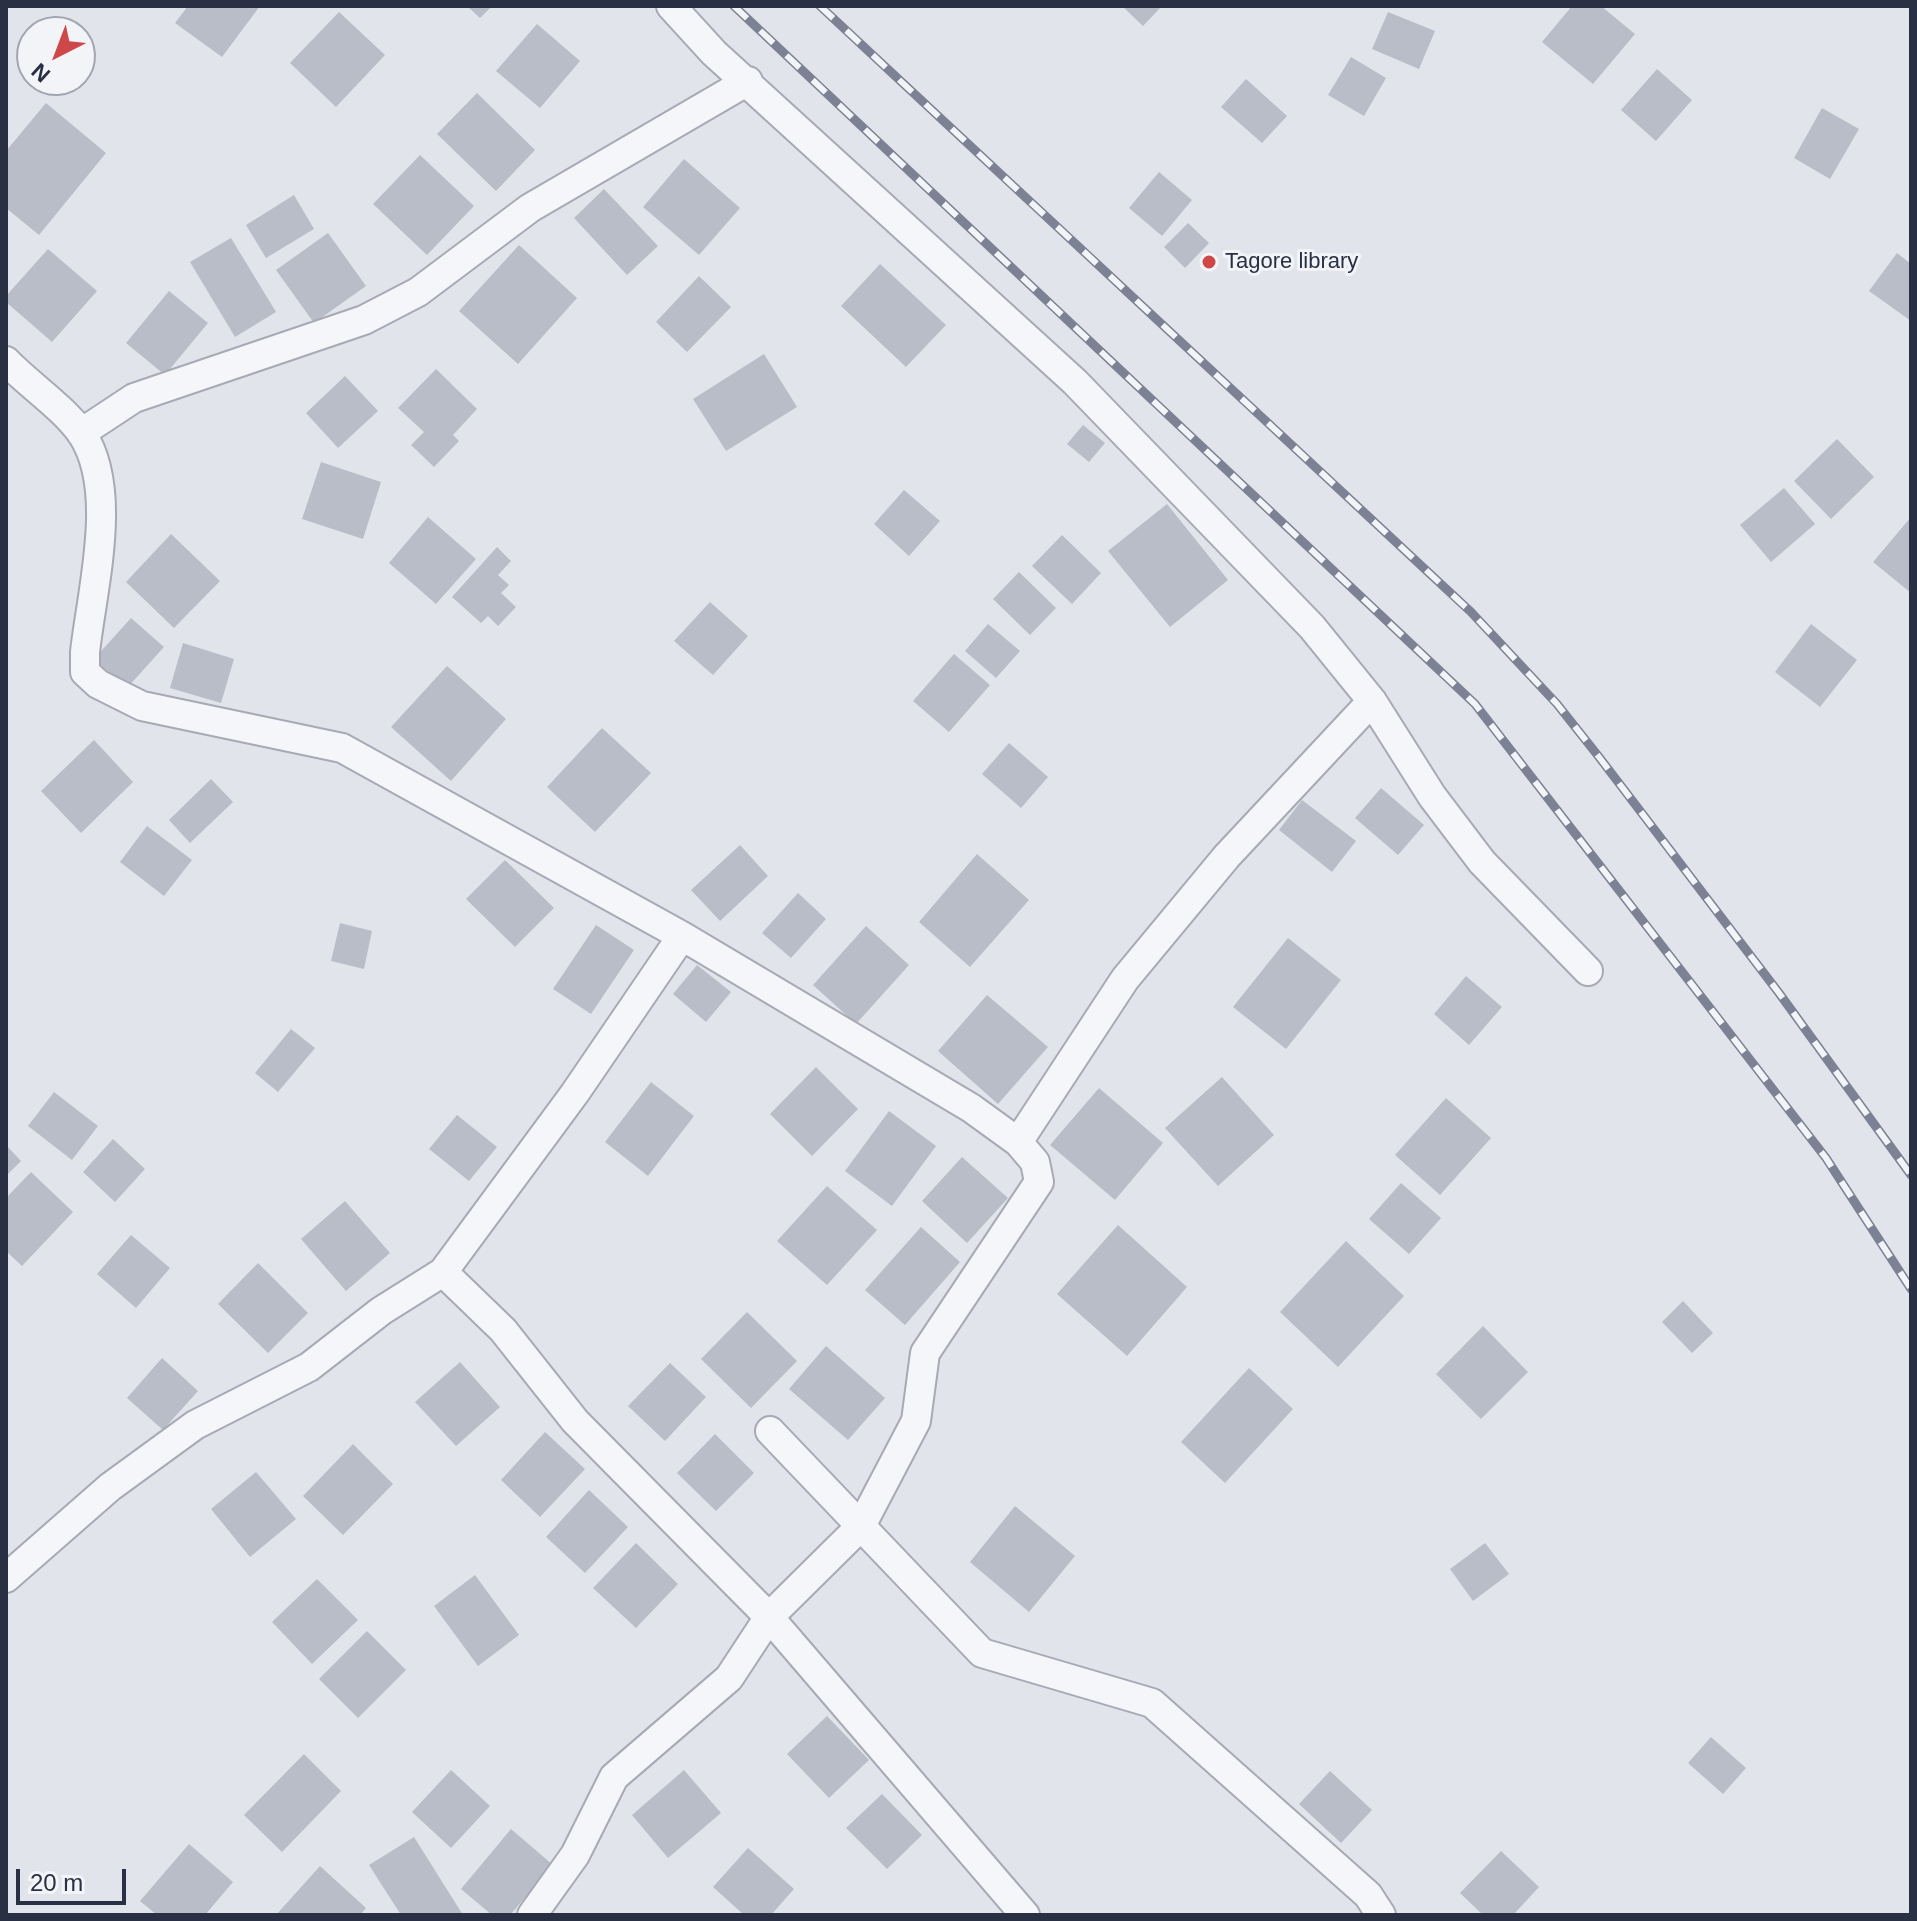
<!DOCTYPE html>
<style>
body{margin:0}
#map{position:relative;width:1917px;height:1921px;overflow:hidden;background:#e2e4eb;font-family:Arial,sans-serif}
canvas{display:block}
.frame{position:absolute;inset:0;border:8px solid #2a3043;pointer-events:none}
.north{position:absolute;left:16px;top:16px;width:80px;height:80px;box-sizing:border-box;background:#f2f4f8;border:2px solid #a2a6b0;border-radius:50%;rotate:222deg;font-size:22px;font-weight:700;line-height:32px;text-align:center;color:#2a3043}
.north::after{content:'';display:block;margin:auto;width:28px;height:36px;background:#cf4849;clip-path:polygon(50% 0,100% 100%,50% 72%,0 100%)}
.scale{position:absolute;left:16px;top:1869px;width:110px;height:36px;box-sizing:border-box;border:4px solid #2a3043;border-top:0;padding-left:10px;font-size:24px;line-height:28px;white-space:nowrap;color:#2a3043;-webkit-text-stroke:6px #f2f4f8;paint-order:stroke}
</style>
<div id="map">
<canvas width="1917" height="1921"></canvas>
<div class="frame"></div>
<div class="north">N</div>
<div class="scale">20 m</div>
</div>
<script>
const context = document.querySelector('canvas').getContext('2d');
context.lineJoin = 'round';
function paint(path, color) { context.fillStyle = color; context.fill(path, 'evenodd'); }
function strokePath(path, color, width, dash) { context.strokeStyle = color; context.lineWidth = width; context.lineCap = dash ? 'butt' : 'round'; context.setLineDash(dash || []); context.stroke(path); }
function write(font, color, halo, rows, align = 'center') {
  context.font = font + ' Arial,sans-serif'; context.lineWidth = 6; context.setLineDash([]); context.textBaseline = 'middle'; context.strokeStyle = halo; context.fillStyle = color; for (const [text, x, y, turn = 0] of rows) {
    context.save(); context.translate(x, y); context.rotate((+turn || 0) * Math.PI / 180); context.textAlign = isNaN(turn) ? turn : align; if (halo) context.strokeText(text, 0, 0); context.fillText(text, 0, 0); context.restore();
  }
}
const building = new Path2D(`
 M188 6H260L222 57 175 23Z
 M467 6H492L480 18Z
 M1122 6H1162L1143 26Z
 M1572 6H1601L1635 34 1593 84 1542 42Z
 M339 12 385 55 336 107 290 63Z
 M1388 12 1435 31 1419 69 1372 49Z
 M537 24 580 61 540 108 496 71Z
 M1351 57 1386 78 1364 116 1328 95Z
 M1657 69 1692 100 1656 141 1621 110Z
 M1246 79 1287 116 1262 143 1221 107Z
 M477 93 535 150 496 191 437 134Z
 M46 103 106 153 39 235 6 208V151Z
 M1822 108 1859 129 1830 179 1794 158Z
 M420 155 474 206 427 255 373 204Z
 M684 159 740 208 699 255 643 207Z
 M1159 172 1192 200 1162 236 1129 208Z
 M604 189 658 246 627 275 574 218Z
 M294 195 314 229 266 258 246 225Z
 M1188 223 1209 243 1185 268 1164 247Z
 M328 233 366 286 314 323 276 270Z
 M231 238 276 312 235 337 190 262Z
 M519 245 577 298 518 364 459 311Z
 M48 249 97 291 52 342 6 302V296Z
 M1897 253 1911 264V321L1869 291Z
 M880 264 946 325 906 367 841 306Z
 M699 276 731 307 687 352 656 322Z
 M169 291 208 323 165 375 126 343Z
 M764 354 797 407 726 451 693 399Z
 M436 369 477 409 453 435 459 441 434 467 411 445 424 432 398 408Z
 M345 376 378 411 338 448 306 413Z
 M1083 425 1105 443 1089 462 1067 444Z
 M1837 439 1874 477 1831 519 1794 481Z
 M321 462 381 482 363 539 302 519Z
 M1784 488 1815 524 1771 562 1740 525Z
 M904 490 940 521 909 556 874 524Z
 M1167 504 1228 580 1170 627 1108 551Z
 M428 517 476 559 436 604 389 563Z
 M1911 517V593L1873 562Z
 M171 534 220 581 174 628 126 582Z
 M1062 535 1101 573 1072 604 1032 566Z
 M497 547 511 561 498 575 509 585 501 593 516 607 498 626 488 616 481 623 452 597Z
 M1019 572 1056 608 1030 635 993 599Z
 M710 602 748 636 713 675 674 641Z
 M131 618 164 647 127 688 94 659Z
 M988 624 1020 651 996 678 965 651Z
 M1811 624 1857 660 1820 707 1775 672Z
 M183 643 234 659 221 703 170 688Z
 M954 654 990 685 949 732 913 701Z
 M447 666 506 719 451 781 391 727Z
 M602 728 651 773 595 832 547 787Z
 M94 740 133 782 81 833 41 791Z
 M1009 743 1048 777 1021 808 982 774Z
 M211 779 233 802 190 843 169 820Z
 M1381 788 1424 825 1398 855 1355 818Z
 M1302 800 1356 841 1332 872 1279 830Z
 M147 826 192 860 164 896 120 862Z
 M740 845 768 876 720 921 691 890Z
 M977 854 1029 900 970 967 919 922Z
 M505 860 554 908 515 947 466 899Z
 M798 893 826 919 791 958 762 933Z
 M340 923 372 931 364 969 331 961Z
 M596 925 634 950 591 1014 553 989Z
 M866 926 909 965 856 1024 813 985Z
 M1288 938 1341 980 1286 1049 1233 1007Z
 M697 965 731 992 706 1022 673 994Z
 M1466 976 1502 1007 1469 1045 1434 1014Z
 M987 995 1048 1047 998 1104 938 1051Z
 M291 1029 315 1048 278 1092 255 1073Z
 M816 1067 858 1109 812 1156 770 1114Z
 M1222 1077 1274 1135 1218 1186 1165 1128Z
 M651 1082 694 1116 648 1176 605 1142Z
 M1099 1088 1163 1143 1115 1200 1050 1145Z
 M54 1092 98 1126 72 1160 28 1126Z
 M1446 1098 1491 1138 1440 1195 1395 1155Z
 M889 1111 936 1146 892 1206 845 1171Z
 M457 1115 497 1147 469 1181 429 1149Z
 M113 1139 145 1169 115 1202 83 1172Z
 M6 1145 21 1161 6 1176Z
 M962 1157 1008 1198 967 1243 922 1201Z
 M31 1172 73 1212 22 1266 6 1251V1198Z
 M1401 1183 1441 1218 1409 1254 1369 1219Z
 M827 1186 877 1230 827 1285 777 1241Z
 M345 1201 390 1253 346 1291 301 1239Z
 M1118 1225 1187 1287 1127 1356 1057 1294Z
 M921 1227 960 1262 905 1325 865 1290Z
 M131 1235 170 1268 136 1308 97 1274Z
 M1346 1241 1404 1296 1338 1367 1280 1312Z
 M258 1263 308 1313 268 1353 218 1304Z
 M1683 1301 1713 1333 1692 1353 1662 1322Z
 M747 1312 797 1361 751 1408 701 1359Z
 M1483 1326 1528 1372 1481 1419 1436 1374Z
 M826 1346 885 1398 848 1440 789 1389Z
 M162 1358 198 1391 163 1430 127 1398Z
 M460 1362 500 1407 456 1446 415 1402Z
 M670 1363 706 1397 665 1441 628 1406Z
 M1249 1368 1293 1409 1225 1483 1181 1442Z
 M545 1432 585 1469 540 1517 501 1480Z
 M715 1434 754 1473 716 1511 677 1473Z
 M353 1444 393 1484 343 1535 303 1496Z
 M256 1472 296 1519 250 1557 211 1509Z
 M589 1490 628 1527 585 1573 546 1537Z
 M1015 1506 1075 1556 1029 1612 970 1562Z
 M636 1543 678 1584 636 1628 593 1588Z
 M1485 1543 1509 1574 1473 1601 1450 1569Z
 M475 1575 519 1635 478 1666 434 1606Z
 M317 1579 358 1620 312 1664 272 1622Z
 M367 1631 406 1670 358 1718 319 1679Z
 M827 1716 869 1760 829 1798 787 1754Z
 M1711 1737 1746 1768 1723 1794 1688 1763Z
 M304 1754 341 1791 282 1852 244 1815Z
 M451 1770 490 1806 451 1848 412 1812Z
 M684 1770 721 1813 668 1858 632 1815Z
 M1330 1771 1372 1810 1341 1843 1299 1804Z
 M882 1794 922 1835 887 1869 846 1828Z
 M511 1829 553 1865 510 1915H492L461 1889Z
 M414 1837 463 1915H401L369 1865Z
 M189 1844 233 1882 205 1915H157L140 1901Z
 M748 1848 794 1889 771 1915H744L713 1887Z
 M1501 1851 1539 1887 1513 1915H1483L1460 1893Z
 M320 1866 366 1908 360 1915H276Z`);
const street = new Path2D(`
 M671 6 714 53 1075 382 1312 627 1372 701 1432 796 1482 862 1588 971
 M6 361C29 385 63 407 82 434 119 490 92 589 85 652V672L98 684 142 706 342 748 682 936 971 1108 1018 1142 1035 1162 1039 1182 925 1353 916 1421 861 1526 769 1617 729 1678 614 1777 575 1855 532 1915
 M81 433 134 398 364 320 418 292 530 208 748 81
 M1018 1142 1125 979 1227 856 1372 701
 M443 1272 575 1093 682 936
 M770 1431 982 1653 1152 1703 1368 1895 1381 1915
 M6 1578 110 1487 195 1425 309 1367 381 1311 443 1272 503 1330 575 1421 769 1617 1025 1915`);
const rail = new Path2D(`
 M734 6 1475 704 1826 1158 1911 1289
 M820 6 1471 612 1557 704 1599 757 1779 993 1911 1175`);
const markers = [
 [1209,262,8,"#cf4849"]
];
const poiNames = [
 ["Tagore library",1225,262]
];
paint(building, '#b9bdc8');
strokePath(street, '#a7aab5', 32);
strokePath(street, '#f5f6f9', 28);
strokePath(rail, '#7c8194', 9);
strokePath(rail, '#f2f4f8', 6, [18]);
for (const [x, y, r, color] of markers) { const dot = new Path2D(); dot.arc(x, y, r, 0, 2 * Math.PI); context.fillStyle = color; context.fill(dot); strokePath(dot, '#f2f4f8', 3); }
write('22px', '#2a3043', '#f2f4f8', poiNames, 'left');
</script>
